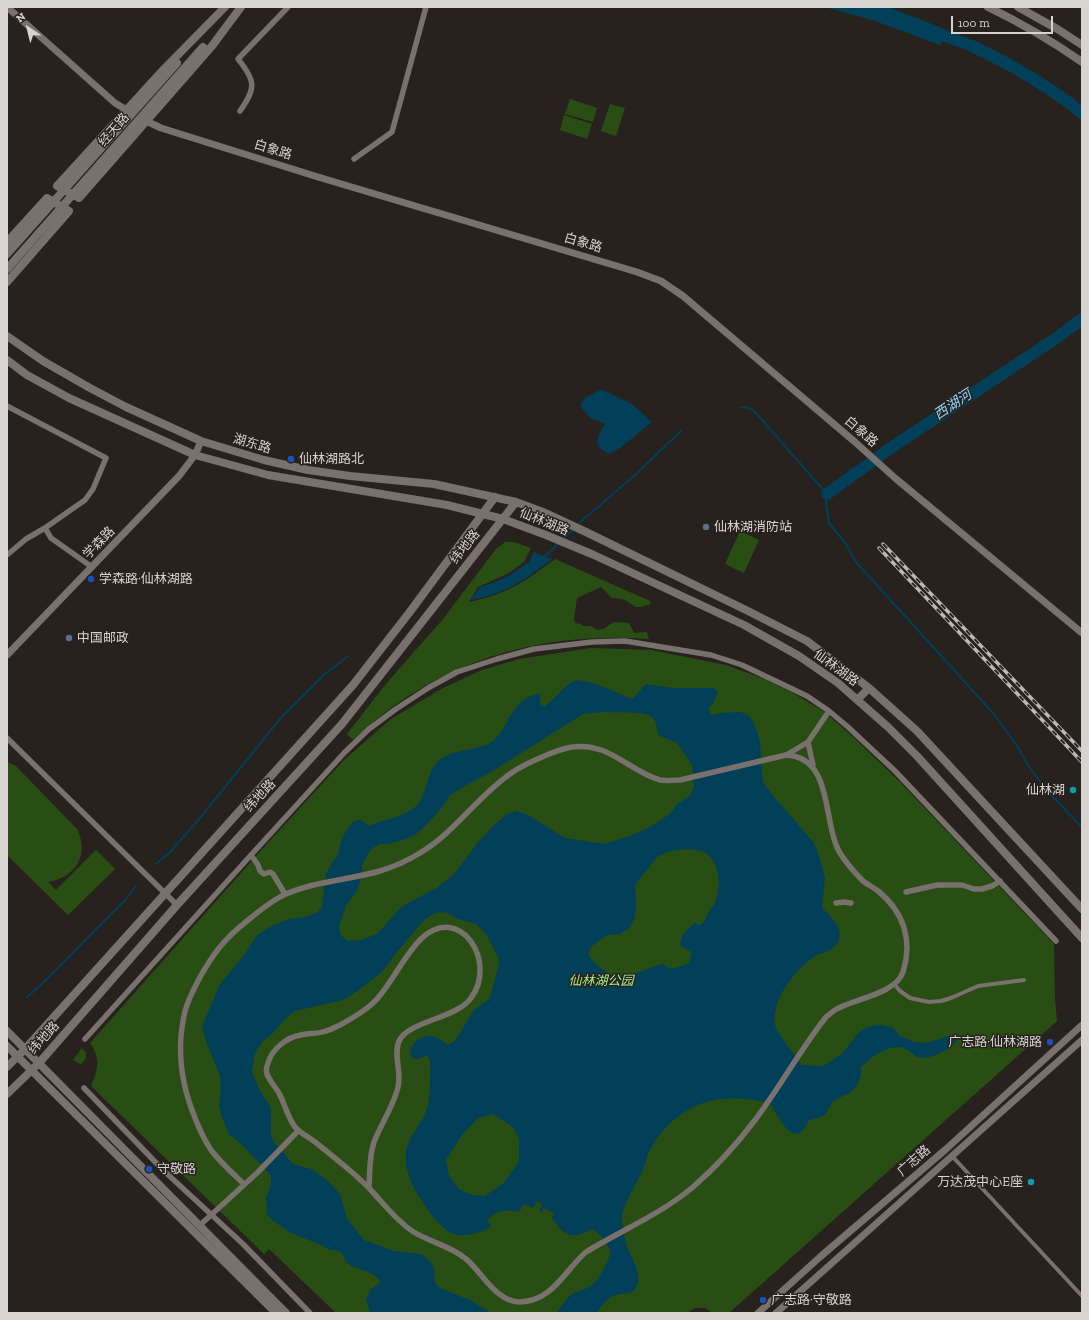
<!DOCTYPE html>
<meta charset="utf-8">
<style>
body{margin:0}
#map{position:relative;width:1089px;height:1320px;overflow:hidden;background:#28221e;font-family:"Zilla Slab",serif}
canvas{display:block}
.frame{position:absolute;inset:0;border:8px solid #d7d3d1;pointer-events:none}
.north{position:absolute;left:8px;top:8px;width:40px;height:40px;-webkit-text-stroke:3px #28221e;paint-order:stroke;rotate:325deg;font-size:11px;font-weight:700;line-height:16px;text-align:center;color:#d7d3d1}
.north::after{content:'';display:block;margin:auto;width:14px;height:18px;background:#d7d3d1;clip-path:polygon(50% 0,100% 100%,50% 72%,0 100%)}
.scale{position:absolute;left:951px;top:16px;width:102px;height:18px;box-sizing:border-box;border:2px solid #d7d3d1;border-top:0;padding-left:5px;font-size:12px;line-height:14px;white-space:nowrap;color:#d7d3d1;-webkit-text-stroke:3px #28221e;paint-order:stroke}
</style>
<div id="map">
<canvas width="1089" height="1320"></canvas>
<div class="frame"></div>
<div class="north">N</div>
<div class="scale">100 m</div>
</div>
<script>
const context = document.querySelector('canvas').getContext('2d');
context.lineJoin = 'round';
function paint(path, color) { context.fillStyle = color; context.fill(path, 'evenodd'); }
function strokePath(path, color, width, dash) { context.strokeStyle = color; context.lineWidth = width; context.lineCap = dash ? 'butt' : 'round'; context.setLineDash(dash || []); context.stroke(path); }
function write(font, color, halo, rows, align = 'center') {
  context.font = font + ' "Zilla Slab","Noto Sans SC",serif'; context.lineWidth = 3; context.setLineDash([]); context.textBaseline = 'middle'; context.strokeStyle = halo; context.fillStyle = color; for (const [text, x, y, turn = 0] of rows) {
    context.save(); context.translate(x, y); context.rotate((+turn || 0) * Math.PI / 180); context.textAlign = isNaN(turn) ? turn : align; if (halo) context.strokeText(text, 0, 0); context.fillText(text, 0, 0); context.restore();
  }
}
const green = new Path2D(`
 M570 99 597 108 593 122 565 114Z
 M610 104 625 108 616 136 601 131Z
 M564 115 592 124 587 139 560 130Z
 M740 531 759 540 744 573 725 564Z
 M505 542H514L531 548 524 562 509 573 478 587 469 602C507 594 525 582 555 559L650 601 651 604 641 607H635C627 600 623 598 612 598L601 587 577 598 574 619 576 624 579 623 583 626H591L597 630 604 629 609 625 614 622 629 623 634 633 647 632 649 639C568 633 488 648 418 690 394 704 373 722 353 740L347 734 385 685 443 619 496 549Z
 M591 648 651 650 726 665 762 678 793 693 823 711 851 735 900 782 1054 944 1055 999 1057 1021 729 1313H712L705 1308H695L687 1313H680L678 1311 676 1313H336L269 1249 264 1254 91 1086C98 1070 101 1058 90 1043L265 846 344 760 391 719 443 688 482 670 519 659Z
 M7 762 16 766 77 829C90 855 75 878 48 882L56 890 96 850 115 869 68 915 7 855Z
 M82 1048 86 1053V1058L81 1064 73 1060Z`);
const water = new Path2D(`
 M824 7H888L950 31 940 45 872 20Z
 M601 389 632 404 652 422 620 448 609 454C591 445 597 438 605 424L590 418 580 406 585 398Z
 M534 552 552 559C525 580 505 594 471 600L480 587 493 583 510 575 529 562Z
 M576 680C596 682 613 691 631 699 638 695 640 689 646 684L673 688H713L718 691 714 702 708 709 710 713 713 715 720 713 741 712 749 716 754 723 760 742 762 773 763 782 776 800 784 808 814 843 819 856 825 877 822 908C835 919 850 937 830 950 825 953 820 953 815 956 796 969 771 999 775 1025 776 1031 797 1059 802 1065L823 1066 842 1054 858 1033 867 1027 880 1025 892 1027 900 1036 914 1042 924 1043 937 1040 947 1036H954L957 1040C951 1049 929 1061 918 1057 912 1055 906 1047 899 1047 884 1047 871 1057 861 1067V1076L858 1084 851 1092 833 1101 825 1115 818 1118 809 1120C795 1153 779 1118 770 1103 754 1100 738 1097 722 1099 690 1102 663 1124 649 1152 646 1158 645 1165 642 1172 638 1180 622 1208 622 1216 621 1221 626 1243 628 1249 632 1259 644 1277 635 1289 631 1295 623 1293 616 1295 607 1297 602 1306 596 1313H556C562 1307 565 1299 572 1294 577 1291 582 1291 587 1288 600 1282 605 1265 611 1253 607 1243 601 1234 592 1229 572 1241 563 1235 552 1218L554 1213 544 1208 542 1212 539 1211 542 1204 537 1201 533 1208 524 1204 519 1212C504 1209 498 1210 487 1220L491 1226C482 1234 461 1238 451 1233 439 1226 429 1212 422 1201 411 1185 401 1164 408 1144 413 1132 423 1121 427 1109 430 1098 430 1087 430 1075 430 1068 432 1061 427 1055 424 1056 420 1059 418 1059 398 1060 420 1018 447 1045L452 1043 456 1039 474 1010 490 998 499 964V959L486 934 476 924 458 919 445 912 435 913 424 920 396 953 382 972 359 990 343 1000 295 1011 285 1019 273 1033 262 1042 255 1054 252 1072 260 1091 271 1108V1135L274 1142 293 1164 311 1169 327 1180 340 1194 347 1219 364 1240 394 1251 421 1254 431 1262 435 1271 434 1278 437 1286 442 1289 470 1300 491 1313H370L366 1299 371 1289 380 1283V1280L369 1272 351 1266 346 1262 343 1254 340 1251 330 1250 321 1245 291 1233 273 1221 267 1214 266 1198 269 1191 271 1183V1176L266 1170 241 1144 229 1134 221 1115 219 1105 221 1091 220 1076 207 1044 202 1026 220 984 245 954 257 935 272 926 288 919 306 917 318 912 322 907 326 873 338 854 342 838 348 828 354 821 361 820 369 826C383 819 401 818 414 808 429 796 425 769 442 758 455 749 483 750 493 741 507 729 510 708 526 698 530 696 536 695 540 693V703L541 705 545 706C558 697 561 687 576 680ZM602 712C614 713 643 710 652 717 657 721 657 729 658 735L677 743 692 765 694 787 690 796 677 804 671 813 652 826 630 836 604 844 565 838 528 815 516 811 507 814 494 825 479 841 454 874 438 887 401 907 377 934 361 940 347 941 340 934 339 926 346 906 356 892 360 882 363 863 371 849 380 844H388L403 840 415 835 427 824 440 810 450 795 470 783 491 772 583 714ZM689 849C693 850 700 850 704 852 720 862 722 886 715 902 714 906 710 909 708 913 705 919 706 920 700 925L694 923 682 936 680 945 691 952 689 963 678 967 670 969 663 964C648 967 627 981 611 975 609 974 606 971 603 970 597 965 592 961 588 954L592 946 607 935 620 934 629 928 635 918 636 907 635 885 657 857 670 851ZM493 1114 513 1127 519 1139V1161L504 1183 485 1196 472 1195 459 1189 449 1176 446 1160 462 1135 478 1118Z`);
const stream = new Path2D(`
 M741 407 749 408 755 412 827 494 826 503 829 523 846 544 855 561 994 714 1017 746 1029 767 1048 792 1082 827
 M577 525 636 474 681 431
 M563 539 574 529
 M544 557 560 542
 M156 864 170 852 200 818 279 720 325 674 348 656
 M27 997 43 983 125 900 136 886`);
const river = new Path2D(`
 M932 31C945 36 959 41 972 46 1010 64 1049 86 1082 113
 M827 494 892 447 1055 339 1082 319`);
const pedestrian = new Path2D(`
 M894 984 900 991 910 998 929 1002 941 1001 951 998 978 986 1024 980
 M952 1156 1082 1296`);
const minor = new Path2D(`
 M240 111C256 88 256 81 238 59L288 7
 M354 159 392 132 426 7
 M7 406 106 458 93 489 85 500 45 528 26 539 7 555
 M45 528 51 538 92 567
 M7 738 177 905
 M808 742 813 765
 M788 754 808 742 829 711
 M251 855 258 865 260 871 264 874 270 872 273 874 285 894
 M906 892 937 885H962L974 889H982L992 886 1000 881
 M836 903 844 902 851 903
 M85 1039 251 855 345 752 369 729 396 709 428 688 457 672 497 659 534 649 592 642 625 641 711 655 742 665 807 696 829 711 848 727 895 771 1056 941
 M84 1088 163 1170 243 1244 310 1313
 M244 1184C232 1173 221 1163 211 1150 203 1138 197 1124 192 1110 183 1086 179 1062 181 1036 182 1027 183 1017 186 1008 189 998 194 989 199 979 212 955 225 938 247 921 259 911 272 900 286 894 316 881 349 880 380 871 393 867 407 861 420 853 454 833 477 797 510 774 519 767 531 762 542 757 551 753 561 749 572 747 610 742 628 771 660 780 666 781 674 780 680 780L786 755C834 757 822 823 840 853 845 861 856 874 863 881 868 885 873 887 878 891 904 912 913 941 903 972 896 994 853 999 835 1010 832 1012 829 1015 826 1017 800 1050 780 1087 755 1120 737 1144 716 1167 693 1187 661 1214 622 1230 586 1252 565 1270 553 1301 520 1302 496 1302 482 1272 466 1259 451 1246 429 1242 412 1231 395 1219 383 1203 369 1188 362 1181 354 1174 347 1168 335 1158 323 1148 311 1139 305 1135 299 1132 295 1127 288 1118 285 1105 280 1095 277 1089 272 1084 269 1078 266 1074 266 1068 268 1063 272 1049 287 1037 301 1035 309 1033 318 1034 326 1031 331 1030 335 1027 340 1025 353 1018 367 1010 377 999 394 980 404 955 422 938 460 903 498 962 471 998 456 1019 408 1021 399 1041 393 1055 402 1072 398 1087 394 1105 381 1124 374 1142 369 1156 370 1173 369 1188
 M199 1226 257 1173 298 1131`);
const tertiary = new Path2D(`
 M7 7 115 103 130 112
 M142 119 161 128 318 177 637 272 661 281 683 296 855 442 895 478 1082 633
 M7 655 179 476 195 455 201 441
 M758 1313 820 1257 945 1150 1082 1025
 M776 1313 1082 1040`);
const secondary = new Path2D(`
 M225 7 164 69 57 186 79 198 212 46 241 7
 M988 7C1021 23 1052 41 1082 62
 M1018 7 1059 30 1082 45
 M7 242 47 198 69 211 7 282
 M7 254 177 63
 M7 269 203 47
 M7 336 43 361 90 388 126 407 201 441 264 460 308 470 350 476 434 484 516 502 543 512 586 532 748 611 807 641 869 688 917 731 1082 909
 M7 360 27 375 69 398 195 455 268 475 447 505 503 519 546 535 594 555 744 625 799 656 838 683 888 727 917 756 1082 938
 M858 699 869 688
 M7 1031 286 1313
 M7 1046 276 1313
 M7 1067 25 1049 353 685 409 613 495 497
 M7 1094 39 1063 177 905 342 724 516 502`);
const rail = new Path2D(`
 M883 544 1082 751
 M879 548 1082 762`);
const markers = [
 [291,459,4,"#1a4fb4"],
 [706,527,4,"#5c6f8a"],
 [91,579,4,"#1a4fb4"],
 [69,638,4,"#5c6f8a"],
 [1073,790,4,"#0f9aa8"],
 [1050,1042,4,"#1a4fb4"],
 [149,1169,4,"#1a4fb4"],
 [1031,1182,4,"#0f9aa8"],
 [763,1300,4,"#1a4fb4"]
];
const streetNames = [
 ["经天路",114,130,-49],
 ["白象路",273,150,17],
 ["白象路",583,243,16],
 ["白象路",861,432,41],
 ["湖东路",252,444,16],
 ["仙林湖路",544,522,22],
 ["学森路",99,543,-46],
 ["纬地路",465,547,-52],
 ["仙林湖路",836,668,36],
 ["纬地路",260,796,-47],
 ["纬地路",44,1038,-48],
 ["广志路",914,1161,-41]
];
const poiNames = [
 ["仙林湖路北",299,459],
 ["仙林湖消防站",714,527],
 ["学森路·仙林湖路",99,579],
 ["中国邮政",77,638],
 ["仙林湖",1065,790,"right"],
 ["广志路·仙林湖路",1042,1042,"right"],
 ["守敬路",157,1169],
 ["万达茂中心E座",1023,1182,"right"],
 ["广志路·守敬路",771,1300]
];
const parkNames = [
 ["仙林湖公园",601,981]
];
const waterNames = [
 ["西湖河",953,405,-34]
];
paint(green, '#294e14');
paint(water, '#023f58');
strokePath(stream, '#023f58', 2);
strokePath(river, '#023f58', 12);
strokePath(pedestrian, '#78716d', 4);
strokePath(minor, '#78716d', 5.5);
strokePath(tertiary, '#78716d', 7);
strokePath(secondary, '#78716d', 8);
strokePath(rail, '#bcb8b5', 3.5);
strokePath(rail, '#28221e', 2, [6]);
for (const [x, y, r, color] of markers) { const dot = new Path2D(); dot.arc(x, y, r, 0, 2 * Math.PI); context.fillStyle = color; context.fill(dot); strokePath(dot, '#28221e', 1.5); }
write('13px', '#d7d3d1', '#28221e', streetNames);
write('13px', '#d7d3d1', '#28221e', poiNames, 'left');
write('italic 13px', '#a5e985', '#28221e', parkNames);
write('italic 14px', '#8fd5fb', '#28221e', waterNames);
</script>
